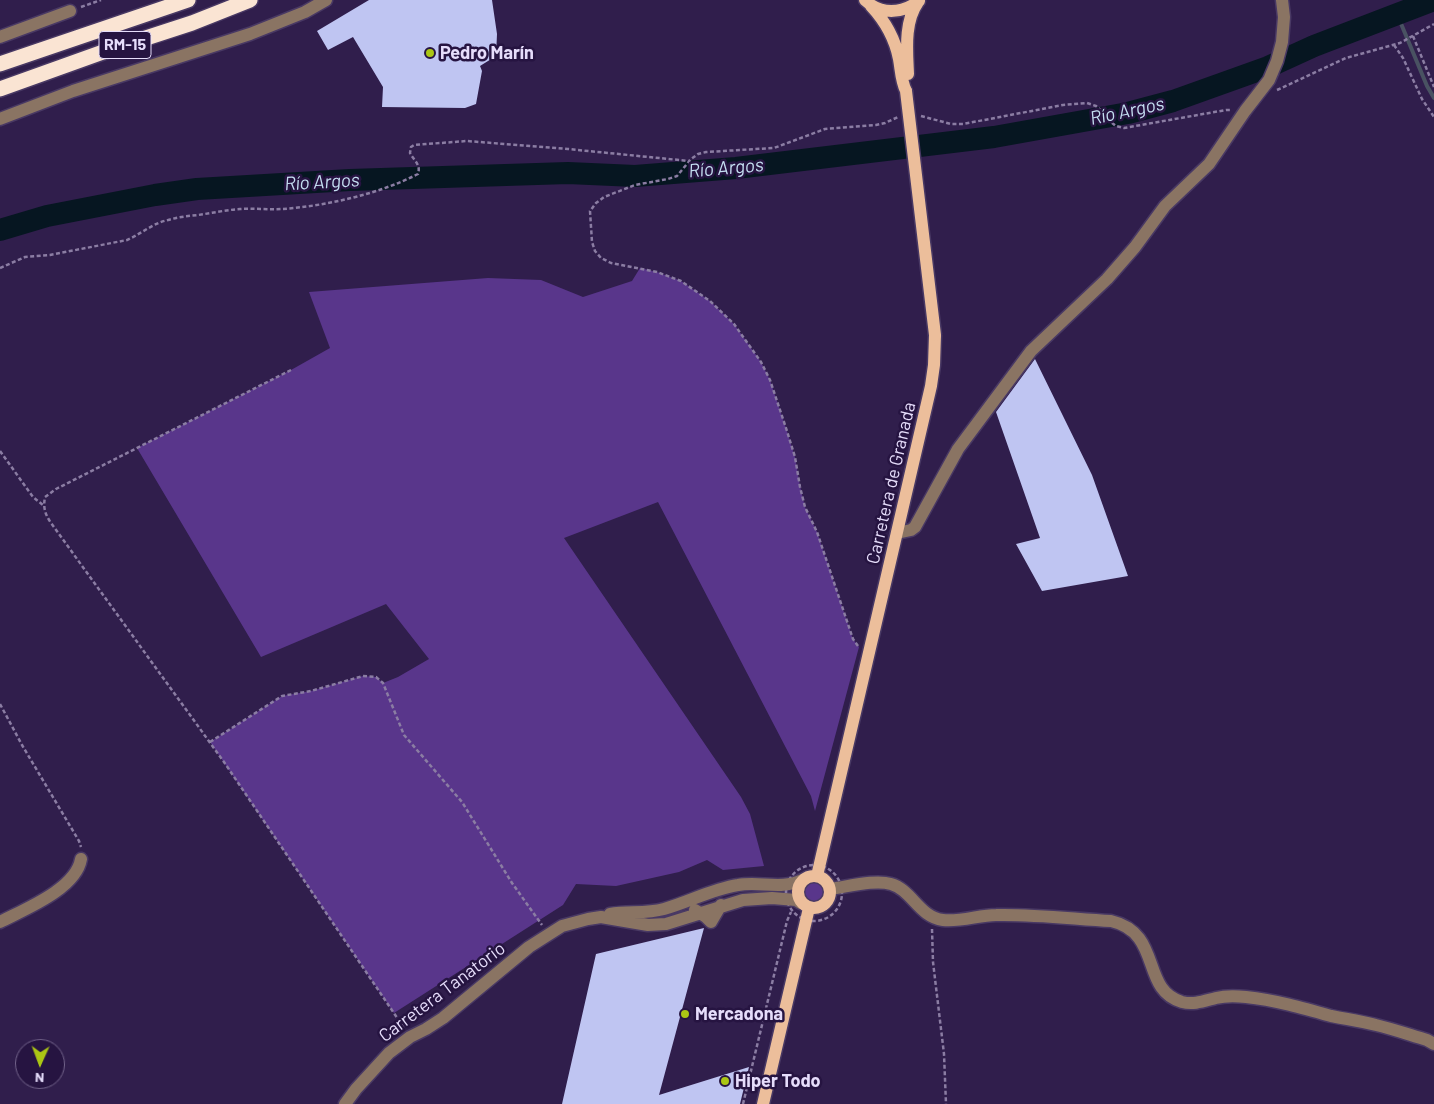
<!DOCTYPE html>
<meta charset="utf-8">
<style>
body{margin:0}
#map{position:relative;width:1434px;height:1104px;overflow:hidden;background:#301e4c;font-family:Barlow,sans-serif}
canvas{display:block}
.north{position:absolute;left:15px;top:1039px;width:50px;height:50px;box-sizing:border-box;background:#261441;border:1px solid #73648b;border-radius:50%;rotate:182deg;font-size:14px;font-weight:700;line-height:20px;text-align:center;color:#e6ddfb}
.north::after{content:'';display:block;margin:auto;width:18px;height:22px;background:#abc614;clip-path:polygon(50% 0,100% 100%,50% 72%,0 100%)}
</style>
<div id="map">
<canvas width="1434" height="1104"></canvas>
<div class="north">N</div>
</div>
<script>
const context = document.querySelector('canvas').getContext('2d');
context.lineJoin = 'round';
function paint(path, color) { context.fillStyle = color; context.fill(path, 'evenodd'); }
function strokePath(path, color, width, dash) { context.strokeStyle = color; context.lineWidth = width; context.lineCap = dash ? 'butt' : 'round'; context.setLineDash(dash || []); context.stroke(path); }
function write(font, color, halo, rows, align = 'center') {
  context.font = font + ' Barlow,sans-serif'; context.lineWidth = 5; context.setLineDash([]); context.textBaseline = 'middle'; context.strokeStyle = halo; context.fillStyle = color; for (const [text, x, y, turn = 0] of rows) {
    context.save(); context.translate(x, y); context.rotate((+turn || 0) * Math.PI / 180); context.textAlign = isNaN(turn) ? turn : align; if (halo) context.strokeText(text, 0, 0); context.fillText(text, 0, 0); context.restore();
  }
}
const green = new Path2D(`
 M640 268 657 272 681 281 710 301 734 324 761 362 770 380 786 428 795 457 800 486 805 507 817 532 853 639 859 647 815 811 811 796 658 502 564 538 741 797 750 814 764 866 723 870 707 860 679 872 616 886 576 884 563 905 394 1013 210 742 282 696 311 691 363 676 376 677 383 683 398 677 429 659 386 604 261 657 137 448 291 370 330 348 309 292 488 278 541 280 583 297 632 281Z
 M800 892a14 14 0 1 1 28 0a14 14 0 1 1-28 0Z`);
const stream = new Path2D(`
 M1397 14 1427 86 1434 98`);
const river = new Path2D(`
 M0 230 47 216 155 195 197 189 350 180 568 173 635 176 736 168 994 137 1128 113 1173 101 1268 67 1314 46 1434 0`);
const building = new Path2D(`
 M369 0H492L497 34 496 56 480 66 482 71 476 104 465 108 382 107 383 87 353 37 328 50 317 31Z
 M1035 359 1092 475 1128 576 1042 591 1016 544 1040 538 996 412Z
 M704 928 659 1095 749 1067 740 1104H562L596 954Z`);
const path = new Path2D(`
 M81 7 101 0
 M1413 36 1434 87
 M1394 45 1403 58 1422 99 1434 117
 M1277 90 1346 58 1400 43 1434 24
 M921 116 951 124H963L1063 105 1087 103 1096 106 1102 111 1111 122 1116 126 1124 128 1226 110H1231
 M0 268 25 257 50 255 127 240C141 234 153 223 168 220 178 217 188 216 198 215 212 213 226 210 240 209 254 208 268 210 282 209 326 206 379 194 418 174 421 164 414 161 410 153L411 147 414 145 467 141 568 149 689 161
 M291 370 56 489 45 497C43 508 45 514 51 523L224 762 404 1028
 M0 451 33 497 43 505
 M858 646 853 639 817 532 805 507 800 487 795 457 786 428 770 380 761 362 734 324 710 301 681 281 657 272 611 263 601 258 595 251 592 242 590 211 596 203 604 197 635 185 668 179 677 176 691 159 698 154 706 152 774 148 825 129 876 125 885 123 898 117
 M0 704 22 745 79 841 81 847
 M210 742 282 696 311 691 363 676 376 677 383 683 404 735 462 802 512 883 542 925
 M786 893a28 28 0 1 1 56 0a28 28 0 1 1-56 0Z
 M932 929 933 962 944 1054 946 1104
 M743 1104 787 921 791 912`);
const minor = new Path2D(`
 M0 37 70 11
 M0 119 73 91 250 34 305 12 326 0
 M897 533 911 530 915 527 958 449 1031 351 1107 279 1135 247 1165 206 1209 164 1245 111 1269 80 1277 61 1282 42 1284 17 1282 0
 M830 889C847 887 875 879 891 884 912 890 919 917 943 920 961 922 979 915 996 915 1034 914 1074 919 1111 921 1163 933 1140 990 1182 1002 1194 1005 1204 1001 1216 998 1224 996 1237 996 1246 997 1275 1000 1303 1008 1331 1016 1346 1019 1361 1021 1376 1025 1393 1029 1410 1035 1427 1040L1434 1044
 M695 910 706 917 711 922 721 905
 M610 914C628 911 646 914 664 909 689 902 712 889 738 885 759 881 782 890 802 880
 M0 922C25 909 76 889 81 859
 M345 1104 356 1089 389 1053 410 1037 426 1029 443 1018 529 947 562 926 588 919 601 917 648 925 666 924 743 900 772 898 796 900 801 903`);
const major = new Path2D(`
 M865 0C880 15 902 14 919 1
 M871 6C885 21 895 39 899 59 901 70 901 81 906 91
 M908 74C907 50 904 22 918 2
 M798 892a16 16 0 1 1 32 0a16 16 0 1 1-32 0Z
 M817 876 931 386 934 365 935 335
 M763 1104 809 908`);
const highway = new Path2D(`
 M0 64 188 0
 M0 89 103 52 192 23 250 0`);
const majorBridge = new Path2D(`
 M906 91 935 335`);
const markers = [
 [430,53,5,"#abc614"],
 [685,1014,5,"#abc614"],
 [725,1081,5,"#abc614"]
];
const shields = [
 [125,45,52]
];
const shieldNames = [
 ["RM-15",125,45]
];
const poiNames = [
 ["Pedro Marín",440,53],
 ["Mercadona",695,1014],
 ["Hiper Todo",735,1081]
];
const streetNames = [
 ["Carretera de Granada",891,483,-77],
 ["Carretera Tanatorio",442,992,-37]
];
const waterNames = [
 ["Río Argos",1127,111,-12],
 ["Río Argos",726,168,-5],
 ["Río Argos",322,182,-3]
];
paint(green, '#59368b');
strokePath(stream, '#495262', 4);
strokePath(river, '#061621', 22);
paint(building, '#bfc5f2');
strokePath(minor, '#493964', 15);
strokePath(major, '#493964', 15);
strokePath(highway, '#493964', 18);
strokePath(path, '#8b7da3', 2.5, [4, 2.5]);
strokePath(minor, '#8a7463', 12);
strokePath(major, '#ecbe9b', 12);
strokePath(highway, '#fae4d3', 15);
strokePath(majorBridge, '#493964', 15, []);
strokePath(majorBridge, '#ecbe9b', 12);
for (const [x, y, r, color] of markers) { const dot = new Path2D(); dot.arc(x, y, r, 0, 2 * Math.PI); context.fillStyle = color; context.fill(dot); strokePath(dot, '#261441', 2); }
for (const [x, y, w] of shields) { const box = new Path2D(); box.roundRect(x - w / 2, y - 13.5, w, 27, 4); context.fillStyle = '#261441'; context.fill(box); strokePath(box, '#e6ddfb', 1); }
write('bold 16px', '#e6ddfb', null, shieldNames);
write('bold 18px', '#e6ddfb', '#261441', poiNames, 'left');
write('18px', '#e6ddfb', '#261441', streetNames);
write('italic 19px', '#c4def1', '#261441', waterNames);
</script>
